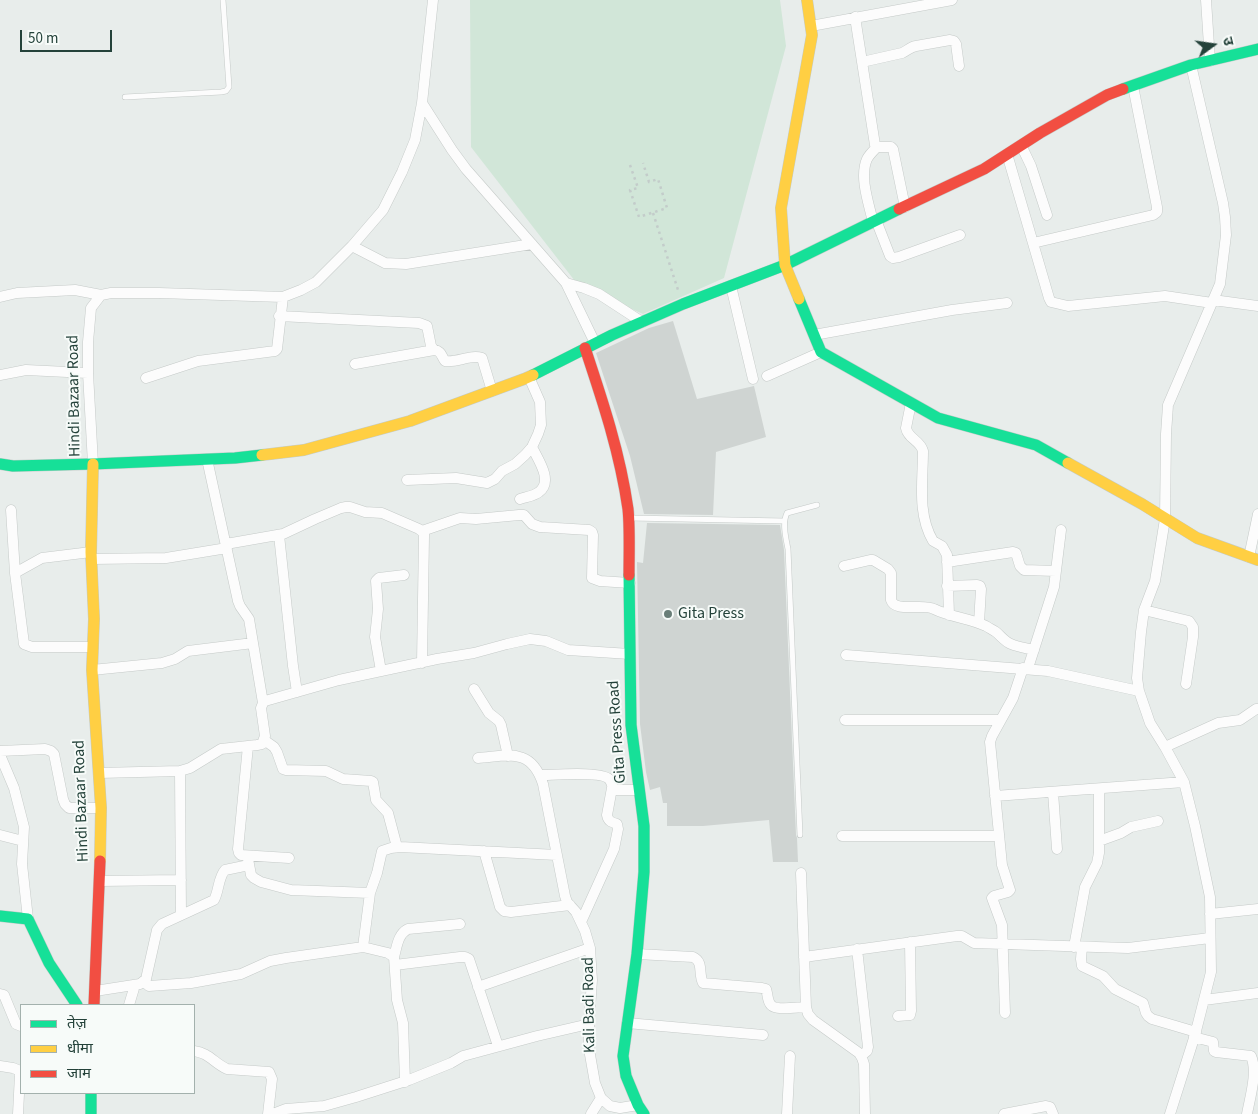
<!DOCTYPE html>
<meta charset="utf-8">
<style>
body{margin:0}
#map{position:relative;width:1258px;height:1114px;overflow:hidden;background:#e8edeb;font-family:"Source Sans 3","Noto Sans Devanagari",sans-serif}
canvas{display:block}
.legend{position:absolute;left:20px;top:1004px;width:175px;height:90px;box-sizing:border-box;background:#f7fbf9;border:1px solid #a3b1ad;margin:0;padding:6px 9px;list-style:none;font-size:15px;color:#24423a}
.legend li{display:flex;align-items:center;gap:10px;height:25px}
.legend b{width:25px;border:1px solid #a3b1ad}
.north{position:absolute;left:1188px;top:20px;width:50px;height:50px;-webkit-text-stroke:4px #f7fbf9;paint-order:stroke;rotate:76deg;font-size:14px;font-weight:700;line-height:20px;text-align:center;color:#24423a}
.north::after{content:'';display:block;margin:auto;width:18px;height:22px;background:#24423a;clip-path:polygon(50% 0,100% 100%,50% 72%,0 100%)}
.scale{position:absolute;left:20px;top:30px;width:92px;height:22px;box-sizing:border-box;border:2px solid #24423a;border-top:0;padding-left:6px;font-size:15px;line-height:18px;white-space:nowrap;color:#24423a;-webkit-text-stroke:4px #f7fbf9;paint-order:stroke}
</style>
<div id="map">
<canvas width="1258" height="1114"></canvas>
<ul class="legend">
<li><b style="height:6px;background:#16e098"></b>तेज़</li>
<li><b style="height:6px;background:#ffcf43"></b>धीमा</li>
<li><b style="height:6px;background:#f24e42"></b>जाम</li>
</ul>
<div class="north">उ</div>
<div class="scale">50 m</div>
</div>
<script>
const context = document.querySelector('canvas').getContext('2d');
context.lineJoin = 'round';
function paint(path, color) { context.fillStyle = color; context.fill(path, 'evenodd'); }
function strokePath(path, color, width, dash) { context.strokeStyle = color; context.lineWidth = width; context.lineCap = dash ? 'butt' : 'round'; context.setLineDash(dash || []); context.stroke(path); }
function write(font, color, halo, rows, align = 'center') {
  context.font = font + ' "Source Sans 3",sans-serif'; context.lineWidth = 4; context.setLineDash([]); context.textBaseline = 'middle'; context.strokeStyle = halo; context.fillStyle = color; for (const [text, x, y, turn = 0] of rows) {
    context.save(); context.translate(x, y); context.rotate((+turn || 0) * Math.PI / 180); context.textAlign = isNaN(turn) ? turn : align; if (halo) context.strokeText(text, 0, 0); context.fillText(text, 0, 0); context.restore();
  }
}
const green = new Path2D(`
 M470 0H780L786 46 724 278 643 314 578 285 471 147Z`);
const building = new Path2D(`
 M673 321 697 399 754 386 766 437 716 452 713 515 644 514 630 456 596 353 649 328Z
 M647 523 780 525 784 550 796 835 797 838 798 862H773L769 820 703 826H667V803H663L660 787 650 790 646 772 640 724 637 562 643 563Z`);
const path = new Path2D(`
 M630 165 638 188 630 190 639 217 667 208 658 179 649 182 643 163
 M653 213 679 293`);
const lane = new Path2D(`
 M125 97 221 92 226 91 229 87 223 0
 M630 518 784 521
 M800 835 788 549C786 539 782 523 787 513L817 505`);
const street = new Path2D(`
 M1206 0 1210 61
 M855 17 875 145 877 147H891L893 149 905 207
 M811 26 952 0
 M862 62 902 53C907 51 910 47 916 46L950 40 954 41 956 44 959 66
 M422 103 452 150 466 169 566 283 595 343
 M1021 145 1031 166 1047 215
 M1007 154 1049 298 1051 302 1068 306 1165 296 1212 303
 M876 220 890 256 893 258 899 257 960 235
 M873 222C869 204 859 177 867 159 869 155 873 151 877 147
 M1033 243 1153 215 1157 212V207L1133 86
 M352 246 385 263 406 264 532 244
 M566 283 584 288 599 294 642 322
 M731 286 753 379
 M0 297 17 293 75 290 101 295
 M1213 300 1258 306
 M279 316 419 323 427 326 431 346 434 350C442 351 441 356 445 361 457 363 471 354 482 358L492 391
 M814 335 952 310 1007 303
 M355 364 434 350
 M0 375 26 370 88 373
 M767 376 821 352
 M146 378 198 361 275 351 277 349 283 297
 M911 403 906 428C908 439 920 440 923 451 923 481 917 514 933 541L942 546 947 555 949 615
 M207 459 238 601 240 606 249 619 263 703
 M93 464 88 373V342L91 308 101 295 111 293H159L283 297 301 290 316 282 352 246 383 210 402 172 415 140 422 103 433 0
 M407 480 456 478 487 483 495 479 502 471 515 464 525 455 532 447 538 434 541 425 540 402 529 377
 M520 499C526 497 534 496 539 492 554 481 537 458 532 447
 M11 510 15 573
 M422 531 460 518 476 519 519 515H524L532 524 540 527 589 530 592 532 593 535 592 578 600 581 630 583
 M279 535 293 666 297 692
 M226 544 283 534 315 519 341 508 346 507H350L365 512 382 513 419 529 424 533V536L422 663
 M91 552 42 558 15 573 24 644 32 647H93
 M1249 557 1258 514
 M92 559 166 558 227 548
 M947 562 1013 552 1016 553 1020 566 1024 570 1056 571
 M844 566 870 560H873L888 569 891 573V600C895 613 923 603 934 609 950 617 969 618 986 626 989 628 993 630 996 632 1001 636 1005 642 1011 644 1018 647 1026 648 1034 650
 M947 586 977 585 980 586 981 589 979 623
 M1144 610 1189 621 1193 627V637L1186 684
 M846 655 1048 671 1139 691
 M1028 668 1054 587 1061 530
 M92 670 162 663 175 659 188 651 253 643
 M381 671 375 637 378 609 376 581 379 578 404 575
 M474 689 489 713 499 721 501 725 508 756
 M845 720H1001
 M264 740 274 747 277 752 283 769 286 770 326 771 343 779 371 781 373 782 376 800 388 813 397 847
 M248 746 238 849 239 853 241 855 289 858
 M1165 747 1218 723 1240 720 1256 709H1258
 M0 751 45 749 51 751 54 754 63 799 65 804 69 808H101
 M0 755 14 788 24 827 22 864 28 919
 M478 758C508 756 531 747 543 784L565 896 567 902 576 912 585 931 590 948 592 980 589 1024V1049L595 1083 601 1098 610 1106 620 1108 638 1105
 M180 771 181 915
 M99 773 180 771 190 768 221 749 257 745 262 744 265 736 261 708 263 703 265 701 339 680 437 659 474 653 507 644 530 639 546 641 568 650 630 654
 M540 775C553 775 601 771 609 779 612 782 612 787 614 790H639
 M1053 792 1057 849
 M995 796 1184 782
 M0 835 23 841
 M842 836H998
 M1099 841 1121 833 1131 827 1158 821
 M484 851 500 907 504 911 511 912 570 905
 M248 859 251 875 254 878 261 882 291 890 370 893
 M801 873 806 1007 808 1014 813 1020 859 1053 862 1058 864 1064 865 1114
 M100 881 181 880
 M1210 914 1258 909
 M581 922 614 849 618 829 617 824C611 822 608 821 607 815L612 788
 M1074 947 1085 887 1097 863 1099 853V789
 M1082 947 1081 959 1082 966 1103 976 1115 989 1143 1003 1146 1013 1148 1016 1152 1019 1196 1032
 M857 949 868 1047 867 1051 861 1056
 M637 954 693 957C704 962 698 974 703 983L762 988 766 989C768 994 767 1001 771 1005 776 1011 798 1007 806 1007
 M394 957C397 946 398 934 408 929L460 924
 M804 957 957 936H962L974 943 1064 946 1128 948 1210 938
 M395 965 460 957H465L469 959 498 1046
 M144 982 149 986 191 983 241 974 270 961 286 958 363 947
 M478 987 590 948
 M95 991 140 984 146 979 157 930 162 924 214 900C219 891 218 878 225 870L249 865
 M0 994 4 995 16 1024 21 1026
 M1204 1000 1258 993
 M129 1005 135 985
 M1005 1013 1002 925 992 898 994 896 1008 892 1010 890 1002 865 990 742 992 736 1013 698 1023 668
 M898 1016 910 1015 911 1011 910 942
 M627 1023 763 1035
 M1194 1037 1213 1042 1214 1051 1216 1052 1251 1056C1258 1072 1250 1097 1247 1114
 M194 1051C209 1053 214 1063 227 1069L269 1072 272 1079 268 1114
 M0 1066 13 1068 18 1070 20 1074 18 1114
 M405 1082 403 1023 397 1000 394 957 388 953 363 947 370 893 377 873 382 851 391 848 400 847 557 855
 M273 1114 286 1109 324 1106 356 1097 409 1080 451 1063 463 1056 537 1036 589 1024
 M591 1114 601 1098
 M787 1114 790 1056
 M1004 1114 1046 1106 1050 1107 1053 1114
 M1170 1114 1195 1035 1211 972 1210 897 1195 826 1184 782 1165 747 1150 723 1139 691 1137 678 1141 632 1144 610 1155 581 1165 519 1166 434 1168 405 1220 284 1226 235 1225 217 1223 203 1191 65`);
const fast = new Path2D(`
 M1123 89 1191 65 1258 49
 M799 299 821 352 938 418 1036 445 1068 463
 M533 375 612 335 683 304 785 265 899 209
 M0 464 13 466 93 464 235 458 262 455
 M629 575 631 725 644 826V872L637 954 623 1056 626 1076 638 1105 644 1114
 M0 916 28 919 49 963 77 1005
 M91 1093V1114`);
const slow = new Path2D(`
 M799 299 785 265 781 208 812 35 807 0
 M262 455 304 450 410 421 524 379 533 375
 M1068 463 1142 504 1197 538 1258 560
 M93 464 91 552 94 619 92 670 101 808 100 861`);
const jam = new Path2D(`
 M899 209 984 169 1040 133 1107 95 1123 89
 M585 348C603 402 620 453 628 509 630 528 629 554 629 575
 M94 1005 100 861`);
const markers = [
 [668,614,5,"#697e78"]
];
const streetNames = [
 ["Hindi Bazaar Road",75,396,-91],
 ["Gita Press Road",618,732,-94],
 ["Hindi Bazaar Road",82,801,-92],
 ["Kali Badi Road",590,1005,-91]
];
const poiNames = [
 ["Gita Press",678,614]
];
paint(green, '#d1e6d8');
paint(building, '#cfd4d2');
strokePath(lane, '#c5cac8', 6);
strokePath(street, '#c5cac8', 11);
strokePath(fast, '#c3cbc8', 12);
strokePath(slow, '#c3cbc8', 12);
strokePath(jam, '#c3cbc8', 12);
strokePath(path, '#c3ccca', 2.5, [2.5, 4]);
strokePath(lane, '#fcfcfc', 5);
strokePath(street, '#fcfcfc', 10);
strokePath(fast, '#16e098', 11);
strokePath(slow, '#ffcf43', 11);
strokePath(jam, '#f24e42', 11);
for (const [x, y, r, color] of markers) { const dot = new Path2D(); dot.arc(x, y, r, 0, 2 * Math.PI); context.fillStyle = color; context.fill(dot); strokePath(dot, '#f7fbf9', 2); }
write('16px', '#24423a', '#f7fbf9', streetNames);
write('16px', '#24423a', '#f7fbf9', poiNames, 'left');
</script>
